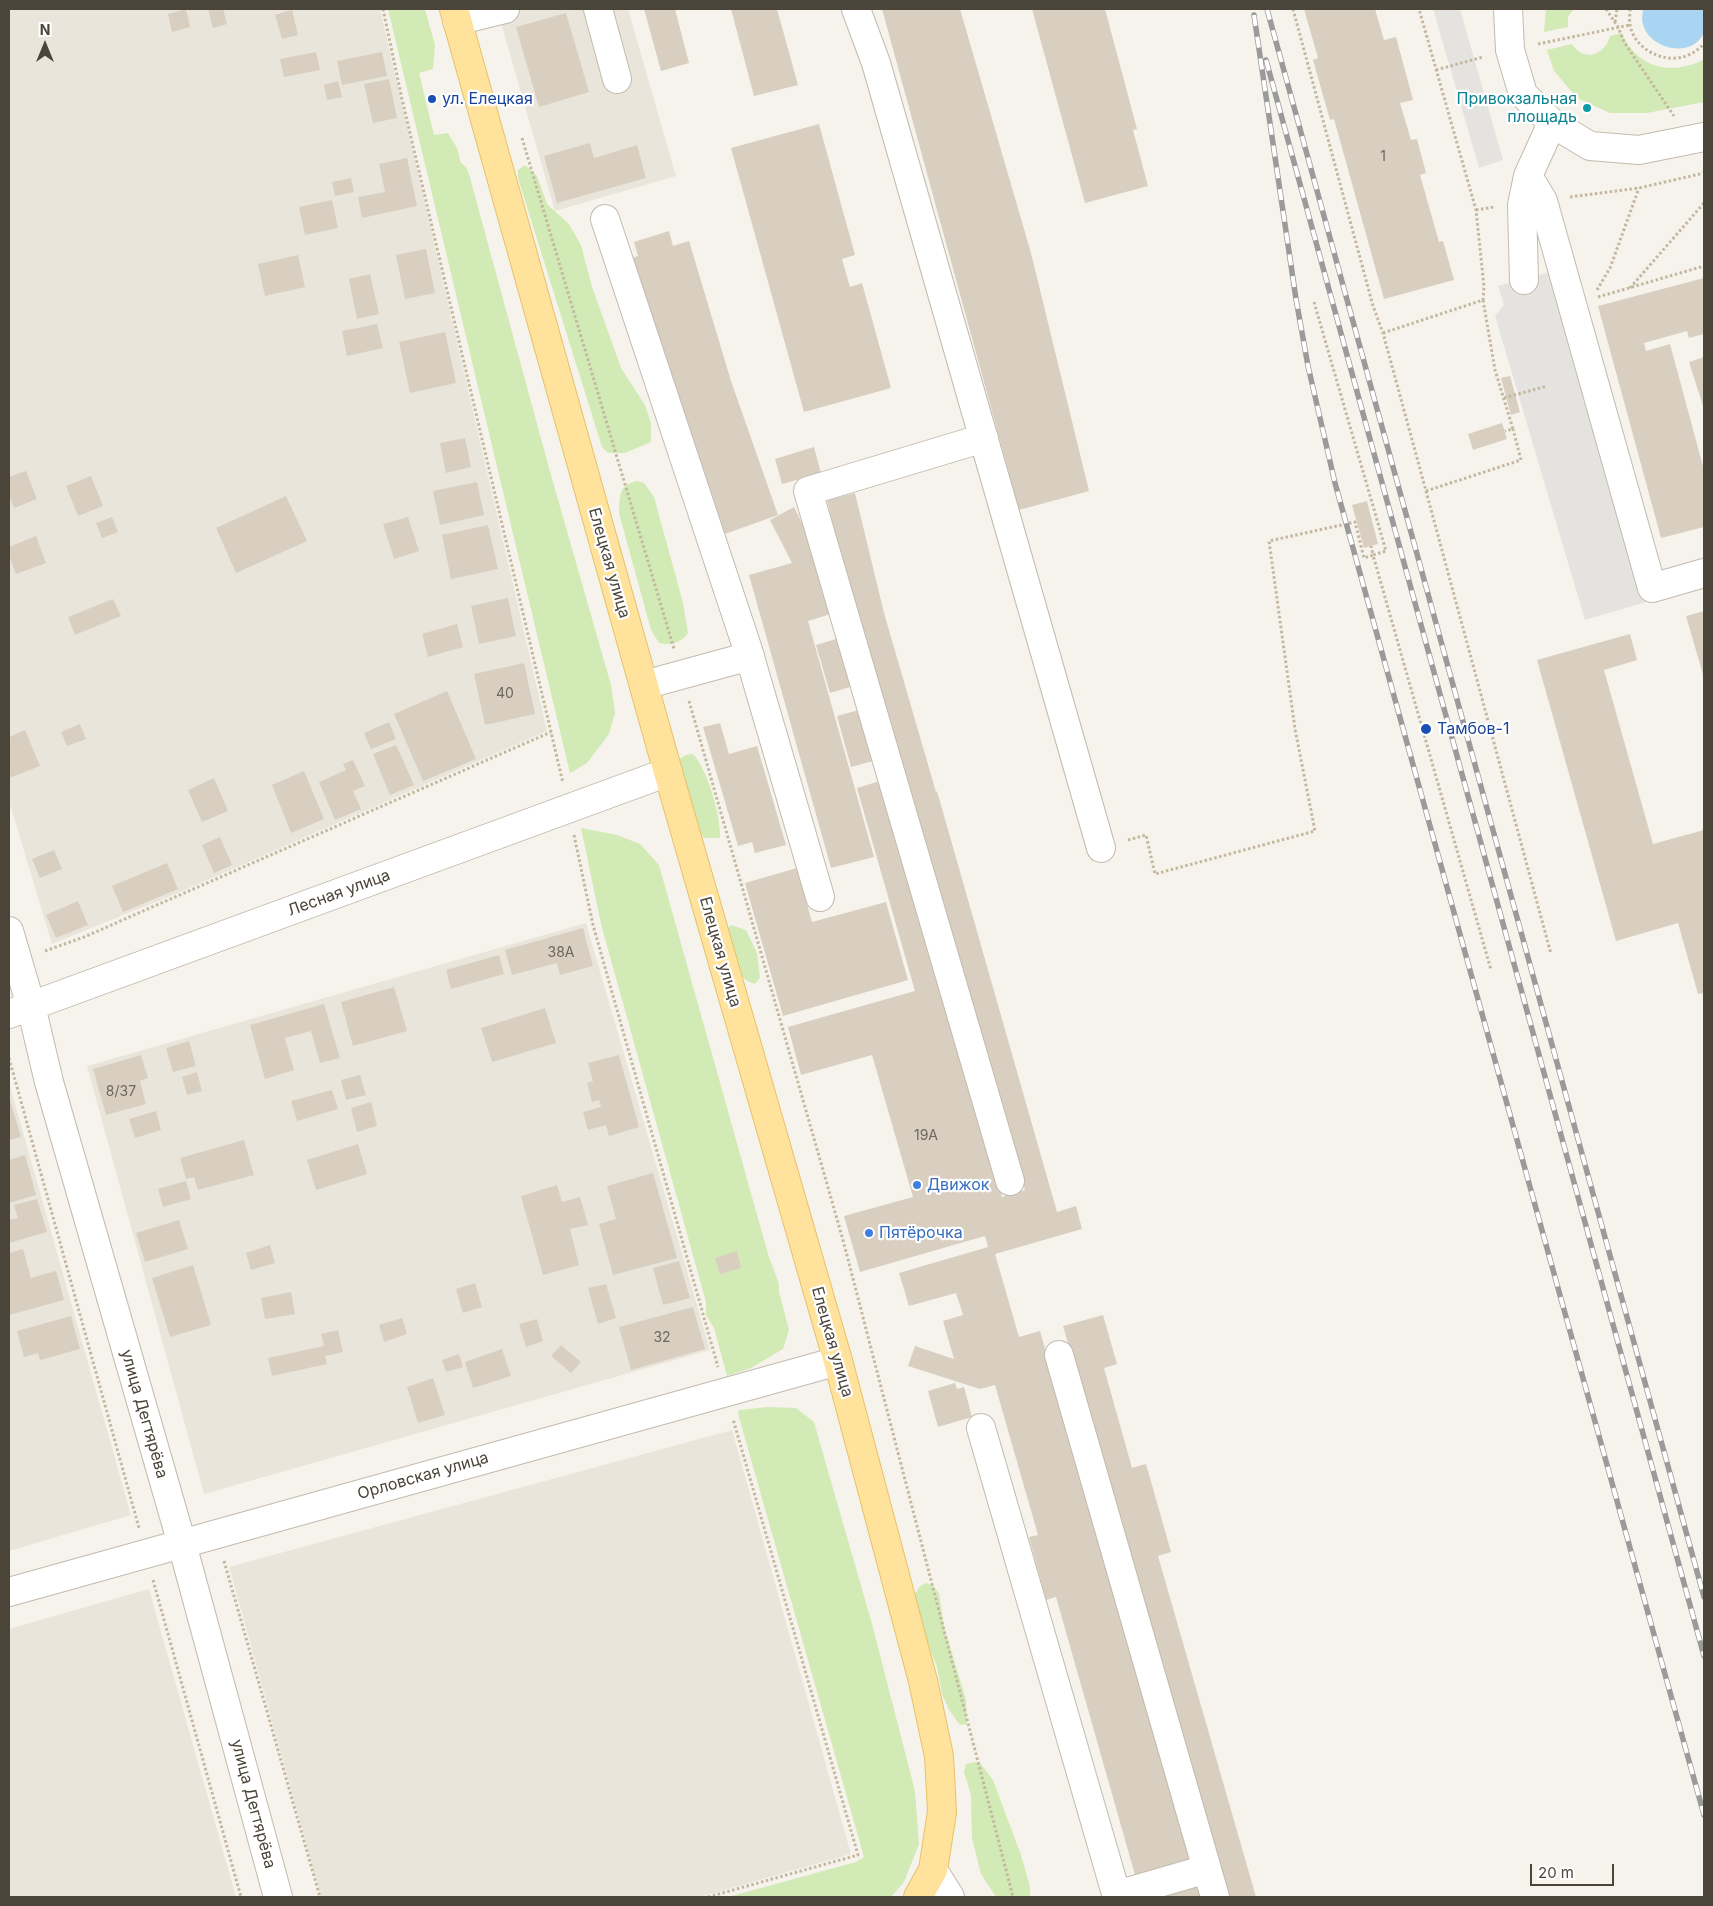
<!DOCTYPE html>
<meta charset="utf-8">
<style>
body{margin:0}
#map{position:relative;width:1713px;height:1906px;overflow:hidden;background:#f6f3ec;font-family:Inter,sans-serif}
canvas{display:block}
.frame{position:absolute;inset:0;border:10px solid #4b4439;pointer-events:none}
.north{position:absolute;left:20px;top:20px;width:50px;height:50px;-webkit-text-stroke:4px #fff;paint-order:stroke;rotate:0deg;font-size:14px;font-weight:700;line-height:20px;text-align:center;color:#4b4439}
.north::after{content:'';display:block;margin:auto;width:18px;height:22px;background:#4b4439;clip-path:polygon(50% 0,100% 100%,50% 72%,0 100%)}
.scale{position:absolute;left:1530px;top:1864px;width:84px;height:22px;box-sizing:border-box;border:2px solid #4b4439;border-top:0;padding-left:6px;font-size:15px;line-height:18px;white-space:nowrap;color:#4b4439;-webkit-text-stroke:4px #fff;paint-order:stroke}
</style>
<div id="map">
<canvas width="1713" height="1906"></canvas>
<div class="frame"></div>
<div class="north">N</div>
<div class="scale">20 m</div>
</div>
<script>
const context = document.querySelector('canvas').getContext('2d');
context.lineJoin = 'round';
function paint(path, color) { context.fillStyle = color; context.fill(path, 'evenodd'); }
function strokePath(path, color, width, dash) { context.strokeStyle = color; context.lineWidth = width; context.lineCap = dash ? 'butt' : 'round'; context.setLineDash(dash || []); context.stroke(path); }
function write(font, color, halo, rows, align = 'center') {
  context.font = font + ' Inter,sans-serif'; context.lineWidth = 4.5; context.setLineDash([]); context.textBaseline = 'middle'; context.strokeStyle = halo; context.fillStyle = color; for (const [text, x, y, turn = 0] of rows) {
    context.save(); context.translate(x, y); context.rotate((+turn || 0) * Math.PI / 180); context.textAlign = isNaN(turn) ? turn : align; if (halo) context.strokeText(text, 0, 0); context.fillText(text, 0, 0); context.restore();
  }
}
const residential = new Path2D(`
 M9 9H380L547 731 180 892 52 944 9 801Z
 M497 9H628L676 176 555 211Z
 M586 923 710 1350 204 1494 87 1066Z
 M9 1086H10L131 1515 9 1551Z
 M732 1430 851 1854 700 1897H321L229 1567Z
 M149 1589 236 1897H9V1629Z`);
const green = new Path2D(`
 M388 9H425L435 45 433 69 419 73 434 135 448 133 457 148 461 163 466 167 469 174 549 468 611 685 615 713 609 734 587 763 570 773Z
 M1546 9H1574L1568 17V27L1544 32Z
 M1622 33C1633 60 1658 73 1686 66 1693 64 1699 63 1704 59V102L1647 113H1610L1577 98 1554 71 1547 50 1572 44C1583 62 1605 56 1610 36Z
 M525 165 537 176 547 204 569 224 581 245 592 287 621 368 645 405 651 423V442L625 453H608L602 447 518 178V170Z
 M637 481 644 483 654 497 683 603 688 633C681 643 670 646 659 643L651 630 619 513C620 496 618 485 637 481Z
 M693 754C708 770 721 817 720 838H704L691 816 678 760 686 755Z
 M581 828 617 835 640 844 659 865 768 1254 779 1284V1292L789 1330 783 1349 751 1368 727 1376 714 1328 706 1315V1302L601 924Z
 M731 925 746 930 757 953 760 978 755 984C732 978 731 950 725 931Z
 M768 1407 796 1408 814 1422 872 1624 915 1791 919 1844 904 1882 891 1897H728L856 1862 864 1857 738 1414 739 1410Z
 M927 1583 934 1587 939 1593 944 1627 966 1700 967 1724 960 1725 949 1710 942 1694 937 1667 915 1610V1594L920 1586Z
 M974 1762 981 1764 993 1780 1021 1855 1030 1887V1897H996L981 1874 972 1838 971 1795 964 1772 966 1764Z`);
const parking = new Path2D(`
 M1433 9H1460L1503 160 1479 168Z
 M1561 269 1666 596 1585 620 1495 316 1504 305 1498 286Z`);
const water = new Path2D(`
 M1643 9H1704C1704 16 1706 26 1704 32 1694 59 1649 50 1643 24 1641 20 1643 13 1643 9Z`);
const building = new Path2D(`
 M186 9 190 27 172 32 168 14Z
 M208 9H223L227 24 213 28Z
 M644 9H675L689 63 661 71Z
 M731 9H777L798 85 754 96Z
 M882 9H960L1031 253 1089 491 1019 510Z
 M1032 9H1105L1137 129 1133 130 1148 186 1085 203Z
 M1304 9H1375L1384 40 1396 37 1413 100 1400 103 1411 140 1417 139 1426 173 1420 175 1439 242 1443 241 1454 280 1384 299 1334 119 1330 120 1313 60 1318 58Z
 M292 10 298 35 282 39 275 15Z
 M566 13 589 92 539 107 516 27Z
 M316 52 320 70 284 77 280 59Z
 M382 52 387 76 342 85 337 61Z
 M389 79 397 118 373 123 364 84Z
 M338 81 342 97 327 100 324 85Z
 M819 124 855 255 842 259 850 287 862 283 891 388 804 412 731 148Z
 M590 143 594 158 637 145 646 178 557 203 544 156Z
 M407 158 417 206 362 218 358 197 385 192 379 164Z
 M351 178 354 192 335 196 332 182Z
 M332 200 338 228 305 235 299 207Z
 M669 231 673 246 689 241 731 381 778 515 722 535 675 401 632 258 638 256 634 242Z
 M426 249 435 293 405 299 396 255Z
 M298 255 305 287 265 296 258 264Z
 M370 274 379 314 357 319 349 279Z
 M1704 278V334L1689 338 1687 331 1644 343 1646 351 1670 344 1704 470V527L1661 538 1598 306Z
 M377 324 383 348 347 356 342 331Z
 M445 332 456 383 410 393 399 342Z
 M1704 357V409L1689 362Z
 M1510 376 1520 412 1511 415 1501 378Z
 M1502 423 1507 439 1473 450 1468 434Z
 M465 438 471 467 446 473 440 443Z
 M814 447 821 473 782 484 775 459Z
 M26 471 37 499 14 508 9 496V477Z
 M91 476 103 506 78 516 66 486Z
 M477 482 484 515 440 525 433 491Z
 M855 493 884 613 936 792 937 791 1057 1212 1076 1206 1082 1229 995 1254 1019 1337 1040 1331 1193 1866 1137 1882 1056 1597 1046 1600 1029 1537 1038 1535 995 1385 980 1389 908 1366 915 1346 954 1359 943 1321 963 1315 956 1293 909 1306 899 1273 988 1247 985 1236 860 1272 844 1216 913 1197 872 1055 801 1075 788 1027 915 991 857 788 883 780 1002 1197 1025 1190 927 847 922 848 857 621 827 500Z
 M286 496 307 541 236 573 216 528Z
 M1367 501 1378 544 1364 548 1352 505Z
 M794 507 818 556 834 613 808 621 874 857 831 868 749 575 792 563 770 520Z
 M112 517 118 532 102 538 96 523Z
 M408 517 419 551 394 559 383 524Z
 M488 525 498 569 451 579 442 535Z
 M36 536 46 563 16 574 9 555V547Z
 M508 598 516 636 479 644 471 606Z
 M113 599 121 616 75 635 68 617Z
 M1704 611V678L1686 616Z
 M457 624 463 647 428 657 422 634Z
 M1630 634 1637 660 1604 670 1653 844 1704 830V993L1698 994 1678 923 1616 941 1537 660Z
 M839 638 853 686 830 693 816 645Z
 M524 663 535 714 485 725 474 674Z
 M447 691 476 759 423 781 394 714Z
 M859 710 873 761 851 767 837 716Z
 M389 722 396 739 371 749 364 733Z
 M720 723 729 754 757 746 786 845 755 853 752 842 738 846 703 727Z
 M80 724 86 739 67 746 61 732Z
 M25 730 40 766 9 778V737Z
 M396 745 414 785 390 795 373 754Z
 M353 760 365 786 353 791 361 809 335 820 319 782 346 770 343 764Z
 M304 771 324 819 291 833 272 785Z
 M214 778 228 811 202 822 188 790Z
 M220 837 232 865 214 873 202 845Z
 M54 850 62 869 40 878 32 859Z
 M167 863 178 889 123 912 112 886Z
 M797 868 812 922 886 902 908 980 783 1016 745 883Z
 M78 901 88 925 56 938 46 915Z
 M583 928 593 966 560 975 557 963 512 975 505 950Z
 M499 955 504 974 451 989 446 970Z
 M394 987 407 1031 353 1046 341 1002Z
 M324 1004 340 1058 320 1063 311 1031 285 1038 294 1070 265 1079 250 1025Z
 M545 1008 556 1043 492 1062 481 1028Z
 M189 1041 196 1066 173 1072 166 1048Z
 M141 1055 148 1078 140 1081 146 1104 106 1115 93 1069Z
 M619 1055 639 1127 609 1136 606 1125 588 1130 583 1112 601 1107 599 1100 592 1102 587 1083 593 1081 588 1063Z
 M197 1072 202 1091 187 1095 182 1077Z
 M360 1075 366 1095 346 1100 341 1080Z
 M332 1090 338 1109 297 1121 291 1101Z
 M9 1097 21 1137 9 1140Z
 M371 1102 377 1126 357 1132 351 1108Z
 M156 1111 161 1130 135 1138 129 1119Z
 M244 1140 254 1175 198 1190 194 1177 186 1179 180 1158Z
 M358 1144 367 1174 316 1190 307 1160Z
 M25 1155 36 1195 9 1203V1160Z
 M653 1173 677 1258 613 1275 599 1224 616 1219 607 1186Z
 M186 1181 191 1199 163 1207 158 1189Z
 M557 1185 562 1202 580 1197 588 1225 570 1229 579 1265 543 1275 521 1196Z
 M37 1199 47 1232 9 1243V1220L18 1218 14 1205Z
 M179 1220 188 1249 145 1262 136 1233Z
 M270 1245 275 1263 251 1270 246 1253Z
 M23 1249 31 1278 56 1271 64 1300 9 1315V1253Z
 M737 1251 741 1268 720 1274 715 1258Z
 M679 1261 690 1298 663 1305 653 1268Z
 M193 1265 211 1325 170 1337 152 1278Z
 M475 1283 482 1307 463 1313 456 1289Z
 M606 1284 616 1318 598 1324 588 1288Z
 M291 1292 295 1314 265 1319 261 1298Z
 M693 1307 705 1349 631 1370 619 1327Z
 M1103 1315 1117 1364 1104 1368 1132 1468 1146 1464 1171 1552 1158 1556 1256 1897H1227L1063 1326Z
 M71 1316 80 1349 40 1360 38 1353 24 1357 17 1331Z
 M402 1318 407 1334 384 1342 379 1325Z
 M537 1319 543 1341 526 1347 519 1324Z
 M338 1330 343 1352 325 1356 327 1364 272 1376 268 1358 324 1346 321 1334Z
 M561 1345 581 1362 571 1373 551 1356Z
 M502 1349 511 1376 473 1388 465 1362Z
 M459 1354 463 1367 446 1372 442 1360Z
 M433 1378 445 1415 418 1423 407 1387Z
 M955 1383 957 1389 964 1387 972 1417 938 1427 928 1391Z
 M1198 1882 1202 1897H1145Z`);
const path = new Path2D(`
 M383 9 402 99 563 783
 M1293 9 1373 306 1383 333 1426 491 1551 954
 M1606 9 1618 27 1624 42 1674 116
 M1630 9C1630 14 1629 20 1630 25 1634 46 1656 60 1677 58 1688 57 1697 51 1704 44
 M1615 22 1617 9
 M1538 44 1630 25
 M1436 70 1483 57
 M522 138 674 649
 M1570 197 1639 188 1704 173
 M1476 210 1494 207
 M1630 288 1704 203
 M1597 290 1610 268 1639 188
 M1598 297 1704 266
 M1483 300 1495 370 1513 429 1505 431
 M1314 302 1386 551 1373 555 1491 970
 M1383 333 1483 300 1484 287 1476 210 1419 9
 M1504 398 1547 386
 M1426 491 1521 460 1513 429
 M689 701 843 1240 1013 1897
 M574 835 593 925 718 1367
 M1128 840 1146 835 1155 874 1315 831 1295 729 1269 541 1355 522 1364 558 1373 555 1371 546
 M45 951 84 937 551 732
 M9 1058 139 1528
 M224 1561 320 1897
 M153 1580 241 1897
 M708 1897 858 1855 733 1419`);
const minor = new Path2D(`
 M598 9 617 79
 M856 9 876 63 1101 848
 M1508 9 1510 50 1523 94 1552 123 1590 146 1639 150 1704 137
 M457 21 505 9
 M1528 176 1543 201 1652 588 1704 573
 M605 219 747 647 820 897
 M1524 280 1522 205 1528 176 1552 123
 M984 438 808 491 1010 1181
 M644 685 750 656
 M9 931 31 1006 49 1082 182 1544 278 1897
 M9 1014 668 772
 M1059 1355 1215 1897
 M981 1428 1117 1897
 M9 1592 838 1361
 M933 1870 950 1897
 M1117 1895 1207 1869`);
const major = new Path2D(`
 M454 9 668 772 838 1361 923 1681 939 1756 942 1812 933 1870 918 1897`);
const rail = new Path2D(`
 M1267 9 1704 1597
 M1254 15 1296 299 1308 366 1335 483 1704 1815
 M1266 60 1704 1656`);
const markers = [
 [432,99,5,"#1a4fb4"],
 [1587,108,5,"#0f9aa8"],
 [1426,729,6,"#1a4fb4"],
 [917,1185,5,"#3f7fe0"],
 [869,1233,5,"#3f7fe0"]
];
const numberNames = [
 ["1",1383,157],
 ["40",505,694],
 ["38А",561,953],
 ["8/37",121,1092],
 ["19А",926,1136],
 ["32",662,1338]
];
const transitNames = [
 ["ул. Елецкая",442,99],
 ["Тамбов-1",1437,729]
];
const cultureNames = [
 ["Привокзальная",1577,99],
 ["площадь",1577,117]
];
const streetNames = [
 ["Елецкая улица",609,563,74],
 ["Лесная улица",339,893,-20],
 ["Елецкая улица",720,952,74],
 ["Елецкая улица",832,1342,74],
 ["улица Дегтярёва",144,1414,74],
 ["Орловская улица",423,1476,-16],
 ["улица Дегтярёва",253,1804,75]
];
const shopNames = [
 ["Движок",927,1185],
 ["Пятёрочка",879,1233]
];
paint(residential, '#eae5da');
paint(green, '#d2eab5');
paint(parking, '#e5e3e0');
paint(water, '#a9d4f2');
paint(building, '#d8cfc1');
strokePath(minor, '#c2bbae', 30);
strokePath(major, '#e6c16a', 30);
strokePath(path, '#c4b79f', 3, [2.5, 2.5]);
strokePath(minor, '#fff', 28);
strokePath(major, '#ffe39c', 28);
strokePath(rail, '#9a9a9a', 5.5);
strokePath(rail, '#fff', 4, [11]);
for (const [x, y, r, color] of markers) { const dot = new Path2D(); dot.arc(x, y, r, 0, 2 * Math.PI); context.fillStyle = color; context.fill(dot); strokePath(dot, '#fff', 2); }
write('14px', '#6e675b', null, numberNames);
write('16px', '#164399', '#fff', transitNames, 'left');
write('16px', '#0d838f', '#fff', cultureNames, 'right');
write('16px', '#4b4439', '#fff', streetNames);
write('16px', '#366cbe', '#fff', shopNames, 'left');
</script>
